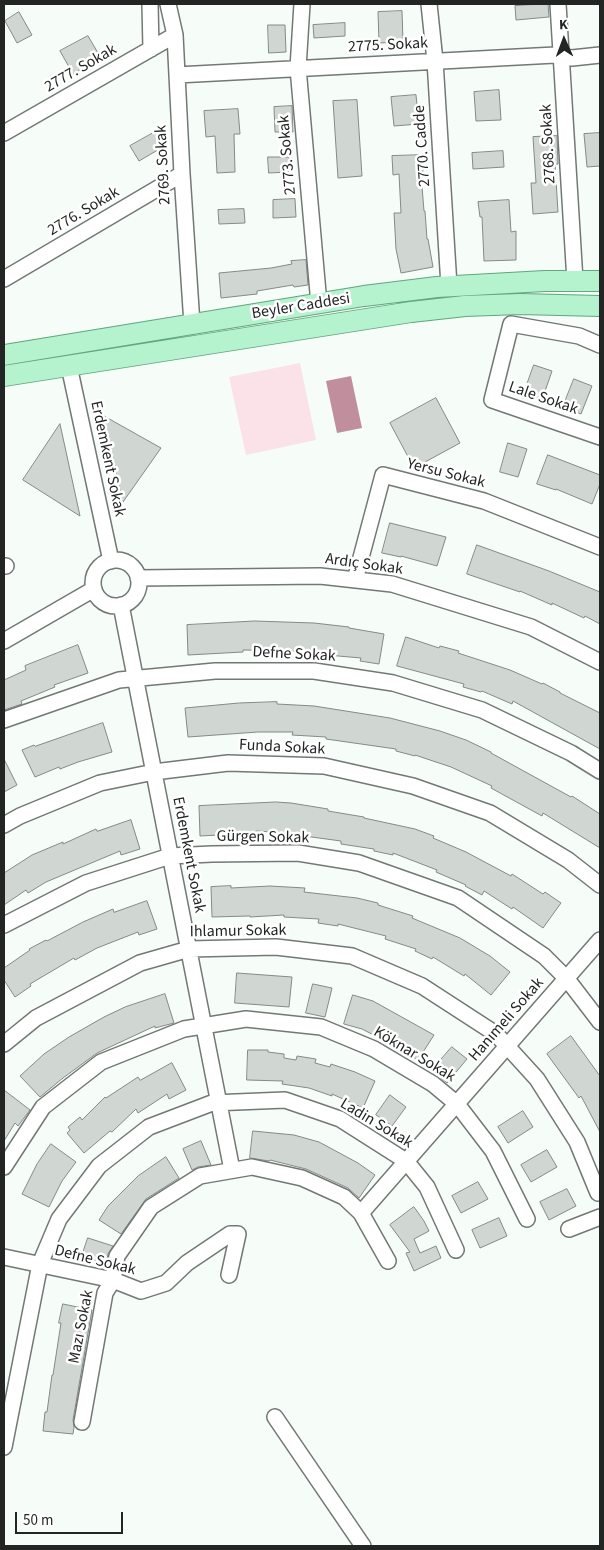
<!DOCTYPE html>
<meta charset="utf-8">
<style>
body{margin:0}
#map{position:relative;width:604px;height:1550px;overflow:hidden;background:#f6fdf8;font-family:"Source Sans 3",sans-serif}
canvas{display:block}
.frame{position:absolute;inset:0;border:5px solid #232524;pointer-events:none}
.north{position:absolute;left:539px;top:15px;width:50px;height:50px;-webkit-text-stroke:4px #fff;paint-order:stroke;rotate:358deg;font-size:14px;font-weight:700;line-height:20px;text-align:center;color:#232524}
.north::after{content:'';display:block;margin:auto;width:18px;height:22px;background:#232524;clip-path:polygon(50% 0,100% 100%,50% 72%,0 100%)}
.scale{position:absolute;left:15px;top:1512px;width:108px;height:22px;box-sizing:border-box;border:2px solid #232524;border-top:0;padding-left:6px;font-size:15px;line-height:18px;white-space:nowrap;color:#232524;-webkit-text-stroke:4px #fff;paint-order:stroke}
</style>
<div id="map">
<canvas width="604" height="1550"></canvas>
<div class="frame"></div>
<div class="north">K</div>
<div class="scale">50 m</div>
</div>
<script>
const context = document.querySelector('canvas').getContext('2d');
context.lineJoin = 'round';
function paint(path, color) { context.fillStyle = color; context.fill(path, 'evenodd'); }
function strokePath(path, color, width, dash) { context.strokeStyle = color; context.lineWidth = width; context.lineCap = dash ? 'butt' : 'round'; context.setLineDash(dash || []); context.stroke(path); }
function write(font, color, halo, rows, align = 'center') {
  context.font = font + ' "Source Sans 3",sans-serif'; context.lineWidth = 5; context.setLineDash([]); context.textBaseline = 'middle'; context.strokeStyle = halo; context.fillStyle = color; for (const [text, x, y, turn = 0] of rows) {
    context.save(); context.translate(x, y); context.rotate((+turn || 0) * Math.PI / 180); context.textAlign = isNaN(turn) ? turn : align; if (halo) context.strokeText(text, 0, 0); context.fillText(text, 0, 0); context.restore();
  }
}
const green = new Path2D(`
 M300 363 316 440 246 455 229 377Z`);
const water = new Path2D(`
 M351 376 362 428 337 433 326 381Z`);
const building = new Path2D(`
 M548 4 549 17 516 20 515 6Z
 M402 11 403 42 379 43 378 12Z
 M19 12 32 35 17 43 5 21Z
 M345 23V36L314 38 313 25Z
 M268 25H285L286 52 269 53Z
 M88 36 101 58 73 74 60 51Z
 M499 90 501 120 476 121 474 92Z
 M416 95 419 124 394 126 391 97Z
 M357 100 362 176 338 178 333 101Z
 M292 106 293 132H275L274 107Z
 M238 109 240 134H234L235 172 217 173 215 136 206 137 204 111Z
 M155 132 163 147 139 161 130 146Z
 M600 133V166L587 167 584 134Z
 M557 136 558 164H555L558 212 533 214 531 183H536L533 137Z
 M503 151 504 167 473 169 472 153Z
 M423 155V174H421L424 211H425L427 239H428L433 267 401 273 396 249 394 213H401L399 174 393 175 392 156Z
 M268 157H289V172L269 173Z
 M295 199 296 217 273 218V200Z
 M509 200 511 232 516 231V260L484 261 482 217H480L478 202Z
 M244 209 245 223 219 224 218 210Z
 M306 260 308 285 294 287 293 285 257 291V294L221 298 219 273 271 268 292 264 291 261Z
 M534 365 552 371 542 400 524 393Z
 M574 379 592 386 581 414 563 407Z
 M436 398 460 443 414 468 390 423Z
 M104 416 161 448 123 502Z
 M60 424 80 516 23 480Z
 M508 443 527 449 518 477 500 472Z
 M548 455 600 475V484L592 504 556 489V490L537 484Z
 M390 523 446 537 437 566 401 556V557L382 553Z
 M477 545 549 571 600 592V624L585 616 584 618 552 603V605L520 591V592L467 574Z
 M255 621 314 623 349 627V628L384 634 379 664 360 661 361 658 327 655V653L293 651 243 650V652L188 655 187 625Z
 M406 637 439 648 440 646 459 651 458 653 510 670 542 684 543 683 560 692V693L600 713V749L513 701 512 704 482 691 481 692 463 687 464 684 397 666Z
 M78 645 88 673 54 685 55 687 21 701 22 704 4 710V680L26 670 25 666Z
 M277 702V704L314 706 390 718 440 731 466 740 491 752V753L571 797 572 796 600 814V848L543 813 542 816 491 788 492 786 451 767 415 755V756L396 751V749L326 739V737L292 735 293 732H258L188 737 185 708 239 703Z
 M103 723 112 752 78 762 60 769 59 767 35 777 22 750 34 745 35 746Z
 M4 759 17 785 4 792Z
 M276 802 291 803 328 809V811L364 817V818L415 829 434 836 433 838 466 852 511 876 512 874 543 894 545 892 561 903 543 928 513 907 512 909 484 891 482 895 465 886 466 885 436 872 437 870 393 853V855L374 851V849L341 844V841L304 836 305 834 256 831V833H219V835L200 836 199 806Z
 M131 820 140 849 121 855 120 851 46 882 28 893 26 890 4 905V873L32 855 63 842V844L96 829 97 831Z
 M231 886V888L270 886 305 888 304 892 357 898 378 903V905L413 916 412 918 460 938 490 956 510 972 491 995 465 974 464 976 433 957 432 959 415 951 416 949 385 939 386 936 338 924V926L318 923 319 919 284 917V915L250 917V916L212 917 211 887Z
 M147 901 157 929 139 935 138 932 97 948 75 960 74 958 30 984 31 986 15 997 4 980V968L30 950 29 949 46 940 47 941 83 922 113 909 114 912Z
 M237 973 292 977 289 1007 235 1003Z
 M313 984 332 988 325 1017 306 1013Z
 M165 994 174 1023 155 1028V1026L97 1053 63 1078 40 1097 20 1076 44 1054 69 1037 104 1017 125 1007Z
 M353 995 373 1001 434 1035 418 1060 389 1043 362 1029 344 1024Z
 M571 1036 600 1076V1132L581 1096 579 1098 547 1054Z
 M452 1047 467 1059 447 1083 432 1070Z
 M248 1050H268V1052L284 1054V1058L296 1060 297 1056 316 1059 315 1063 330 1067 331 1064 355 1072 375 1081 363 1108 332 1094V1096L309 1088 282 1084 283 1081 247 1080Z
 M172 1063 186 1090 169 1099 167 1094 138 1113 136 1109 112 1132 110 1131 84 1153 67 1133 70 1130 68 1127 80 1117 82 1120 105 1097 106 1098 138 1077 140 1080Z
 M4 1090 30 1110 18 1126 15 1123 4 1141Z
 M390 1095 406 1107 392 1126 376 1115Z
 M523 1111 533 1127 508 1143 498 1127Z
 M253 1131 294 1135 319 1142 358 1163 375 1175 359 1198 348 1188 306 1169 270 1160 269 1161 250 1158Z
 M201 1141 211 1165 198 1167 192 1170 183 1149Z
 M51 1144 76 1162 62 1181 49 1207 22 1194 37 1164Z
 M547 1150 557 1167 531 1182 521 1165Z
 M166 1157 179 1178 146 1199 121 1234 99 1220 108 1206 138 1176Z
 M478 1182 488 1199 461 1213 452 1196Z
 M567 1189 576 1206 549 1220 540 1202Z
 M414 1207 424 1221 429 1231 414 1239 420 1253 436 1246 441 1258 414 1271 406 1253 410 1252 390 1225Z
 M499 1218 507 1236 480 1248 472 1230Z
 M88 1238 113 1246 108 1254 106 1264 82 1256Z
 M63 1304 92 1310 73 1420 74 1427 73 1434 43 1431 45 1412H47L52 1375H53L61 1323H59Z`);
const minor = new Path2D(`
 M150 4 151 49
 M168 4 175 35 182 174 192 324
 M302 4 298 68 319 304
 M429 4 435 61 449 286
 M558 4 575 281
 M177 75 555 55 572 58 600 55
 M4 133 175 35
 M4 279 182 174
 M600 345 579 336 511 324 492 400 600 437
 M69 366 111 561
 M93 583a23 23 0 1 1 46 0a23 23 0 1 1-46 0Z
 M4 566H6
 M138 578 320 576 392 584 531 627 600 662
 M355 580 383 475 484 501 600 547
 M121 605 232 1170
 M4 641 94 589
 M4 720 119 680 215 671H314L393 683 482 710 571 753 600 771
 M4 825 20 816 100 783 154 772 228 763 324 766 413 786 490 813 568 860 600 885
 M4 925 86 883 170 856 212 854 298 853 359 863 458 898 544 956 567 979 600 1022
 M4 1044 36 1018 140 963 189 949 276 947 352 956 422 986 496 1034 537 1079 577 1142 598 1193
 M4 1167 43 1107 101 1062 184 1029 246 1019 321 1027 374 1049 433 1084 457 1104 493 1151 527 1219
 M361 1213 600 940
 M569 1229 600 1217
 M4 1257 113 1280 141 1291 166 1283 187 1263 230 1234H238L229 1275
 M275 1417 363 1546
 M82 1422 105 1293 113 1280 117 1256 151 1207 200 1176 252 1167 302 1178 344 1197 361 1213 388 1261
 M4 1447 40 1264 59 1219 99 1166 149 1127 212 1103 285 1100 340 1119 406 1161 427 1187 456 1250`);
const major = new Path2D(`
 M4 355 364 296 437 287 545 281H600
 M4 376 411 312 465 306 520 304 600 306`);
const streetNames = [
 ["2775. Sokak",388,46,-3],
 ["2777. Sokak",81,69,-30],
 ["2768. Sokak",549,144,-93],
 ["2770. Cadde",423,146,-94],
 ["2773. Sokak",288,155,-95],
 ["2769. Sokak",164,165,-93],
 ["2776. Sokak",84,212,-31],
 ["Beyler Caddesi",301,307,-9],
 ["Lale Sokak",543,399,19],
 ["Erdemkent Sokak",107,459,78],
 ["Yersu Sokak",446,474,14],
 ["Ardıç Sokak",364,565,8],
 ["Defne Sokak",294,655,3],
 ["Funda Sokak",282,748,3],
 ["Gürgen Sokak",263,838,1],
 ["Erdemkent Sokak",188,855,79],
 ["Ihlamur Sokak",238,932,-1],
 ["Hanımeli Sokak",507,1020,-49],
 ["Köknar Sokak",414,1055,31],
 ["Ladin Sokak",376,1124,31],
 ["Defne Sokak",95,1261,14],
 ["Mazı Sokak",82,1327,-79]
];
paint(green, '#fbe2e9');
paint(water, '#c18e9d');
paint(building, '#d0d6d2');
strokePath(building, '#848a85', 1);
strokePath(minor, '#737874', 18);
strokePath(major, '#61a67c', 22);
strokePath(minor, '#fff', 15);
strokePath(major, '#b4f3cd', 20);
write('16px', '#232524', '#fff', streetNames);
</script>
